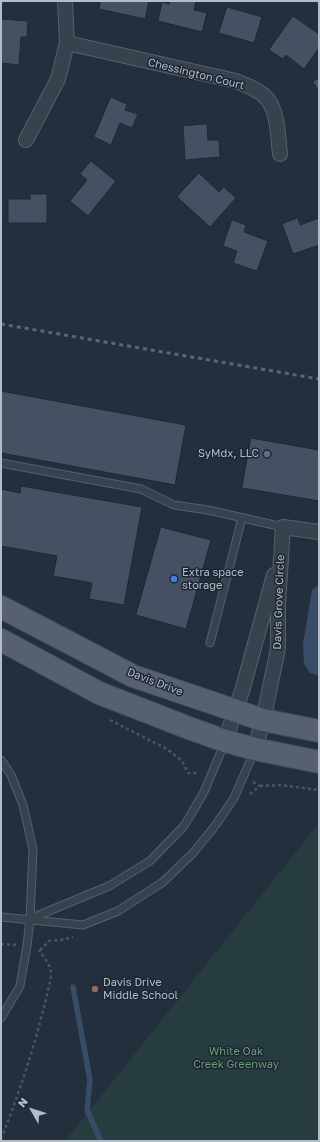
<!DOCTYPE html>
<style>
body{margin:0}
#map{position:relative;width:320px;height:1142px;overflow:hidden;background:#242f3e;font-family:"Golos Text",sans-serif}
canvas{display:block}
.frame{position:absolute;inset:0;border:2px solid #b4bcc9;pointer-events:none}
.north{position:absolute;left:12px;top:1090px;width:40px;height:40px;-webkit-text-stroke:3px #1d2633;paint-order:stroke;rotate:309deg;font-size:11px;font-weight:700;line-height:16px;text-align:center;color:#b4bcc9}
.north::after{content:'';display:block;margin:auto;width:14px;height:18px;background:#b4bcc9;clip-path:polygon(50% 0,100% 100%,50% 72%,0 100%)}
</style>
<div id="map">
<canvas width="320" height="1142"></canvas>
<div class="frame"></div>
<div class="north">N</div>
</div>
<script>
const context = document.querySelector('canvas').getContext('2d');
context.lineJoin = 'round';
function paint(path, color) { context.fillStyle = color; context.fill(path, 'evenodd'); }
function strokePath(path, color, width, dash) { context.strokeStyle = color; context.lineWidth = width; context.lineCap = dash ? 'butt' : 'round'; context.setLineDash(dash || []); context.stroke(path); }
function write(font, color, halo, rows, align = 'center') {
  context.font = font + ' "Golos Text",sans-serif'; context.lineWidth = 3; context.setLineDash([]); context.textBaseline = 'middle'; context.strokeStyle = halo; context.fillStyle = color; for (const [text, x, y, turn = 0] of rows) {
    context.save(); context.translate(x, y); context.rotate((+turn || 0) * Math.PI / 180); context.textAlign = isNaN(turn) ? turn : align; if (halo) context.strokeText(text, 0, 0); context.fillText(text, 0, 0); context.restore();
  }
}
const green = new Path2D(`
 M319 823V1141H65Z`);
const water = new Path2D(`
 M319 585V674L317 675 310 673 304 664 303 644 312 590Z`);
const stream = new Path2D(`
 M73 987 90 1080 87 1110 101 1141`);
const building = new Path2D(`
 M101 1H149L145 19 99 9Z
 M169 1H196L194 10 207 13 202 32 158 21 162 2 169 4Z
 M227 7 262 17 254 43 219 33Z
 M293 16 319 34V48L304 69 286 55 283 59 269 50Z
 M1 19 28 21 27 37H21L19 65 1 63Z
 M319 78V92L313 82Z
 M111 97 127 104 125 110 138 114 132 128 120 123 111 145 94 137Z
 M207 124 208 140H219L220 157 185 160 183 126Z
 M91 161 116 181 88 216 70 201 87 180 80 174Z
 M199 173 219 192 224 187 236 198 210 227 177 197Z
 M30 194H47V223H8V199H30Z
 M298 218 300 225 319 218V245L293 254 282 224Z
 M232 220 246 225 244 232 268 241 257 271 233 263 237 251 223 246Z
 M1 391 186 425 175 485 1 453Z
 M251 438 319 450V501L242 488Z
 M21 486 142 507 124 605 89 599 92 583 53 576 57 556 1 546V489L20 493Z
 M161 527 211 540 186 629 136 615Z`);
const path = new Path2D(`
 M110 720 167 749 182 761 188 773H199
 M253 782 260 786
 M260 786 280 785 319 790
 M250 794 260 786
 M1 944 16 945
 M40 950 49 941 61 940 73 937
 M1 1139C22 1086 39 1033 51 977 52 966 45 959 39 950`);
const service = new Path2D(`
 M1 463 141 489 174 505 208 510 283 527
 M210 643 242 518
 M1 760 11 775 23 805 33 849 30 919 27 946 20 986 1 1018
 M1 917 83 925 118 911 163 882 193 853 215 826 234 798 254 752
 M32 918 109 886 150 861 184 826 204 792 225 742`);
const minor = new Path2D(`
 M67 43 236 81C247 86 261 90 268 100 278 113 278 138 280 154
 M26 140 58 79 67 43 65 1
 M225 741 242 691 274 575
 M255 749 263 720 278 649V605L283 527 319 532`);
const primary = new Path2D(`
 M1 607 133 676 263 720 319 731
 M1 640 99 693 189 728 225 741 255 749 319 762`);
const rail = new Path2D(`
 M1 324 319 379`);
const markers = [
 [267,454,4,"#5c6f8a"],
 [174,579,4,"#3f7fe0"],
 [95,989,4,"#8d6e63"]
];
const streetNames = [
 ["Chessington Court",196,74,14],
 ["Davis Grove Circle",279,602,-88],
 ["Davis Drive",155,682,21]
];
const poiNames = [
 ["SyMdx, LLC",259,454,"right"],
 ["Extra space",182,573],
 ["storage",182,586],
 ["Davis Drive",103,983],
 ["Middle School",103,996]
];
const parkNames = [
 ["White Oak",236,1052],
 ["Creek Greenway",236,1065]
];
paint(green, '#263c3f');
paint(water, '#394c67');
strokePath(stream, '#394c67', 5.5);
paint(building, '#455162');
strokePath(building, '#1f2835', 1);
strokePath(service, '#565f6c', 9);
strokePath(minor, '#565f6c', 16);
strokePath(primary, '#414a57', 24);
strokePath(path, '#44595c', 2.5, [3, 3]);
strokePath(service, '#38414e', 7);
strokePath(minor, '#38414e', 14);
strokePath(primary, '#56606e', 22);
strokePath(rail, '#5a6575', 3, [4, 4]);
for (const [x, y, r, color] of markers) { const dot = new Path2D(); dot.arc(x, y, r, 0, 2 * Math.PI); context.fillStyle = color; context.fill(dot); strokePath(dot, '#1d2633', 1.5); }
write('11px', '#b4bcc9', '#1d2633', streetNames);
write('11px', '#b4bcc9', '#1d2633', poiNames, 'left');
write('11px', '#6b9a76', '#1d2633', parkNames);
</script>
